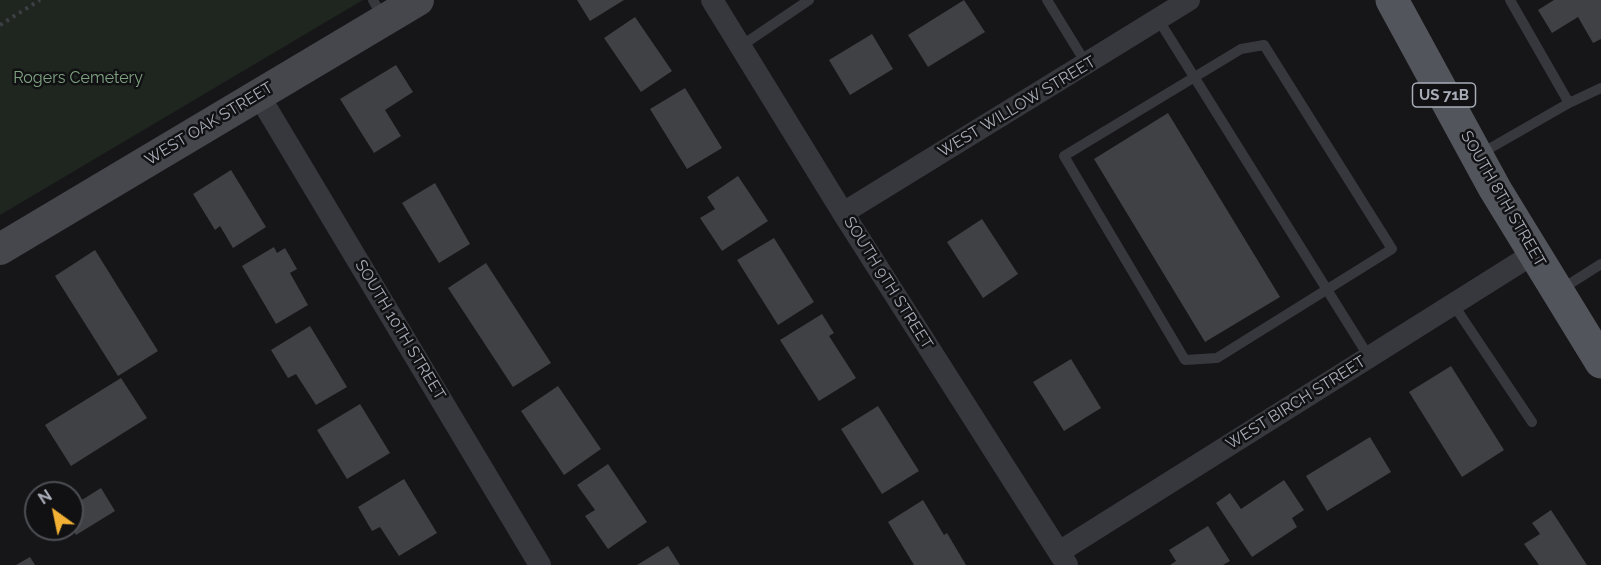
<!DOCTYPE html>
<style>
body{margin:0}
#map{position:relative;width:1601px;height:565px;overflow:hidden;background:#161618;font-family:Raleway,sans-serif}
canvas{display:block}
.north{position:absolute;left:24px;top:481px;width:60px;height:60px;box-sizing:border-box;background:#111113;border:2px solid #4d4f55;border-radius:50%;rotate:327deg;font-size:16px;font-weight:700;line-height:24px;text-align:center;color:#a8adb8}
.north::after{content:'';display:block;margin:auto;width:21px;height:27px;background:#f2b134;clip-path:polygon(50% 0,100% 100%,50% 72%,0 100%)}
</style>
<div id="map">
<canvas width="1601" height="565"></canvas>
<div class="north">N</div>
</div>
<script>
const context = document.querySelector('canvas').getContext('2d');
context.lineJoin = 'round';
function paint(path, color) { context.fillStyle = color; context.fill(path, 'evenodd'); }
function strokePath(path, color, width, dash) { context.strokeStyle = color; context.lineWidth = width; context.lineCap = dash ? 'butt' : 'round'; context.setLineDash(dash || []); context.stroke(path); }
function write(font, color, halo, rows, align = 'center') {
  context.font = font + ' Raleway,sans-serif'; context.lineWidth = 5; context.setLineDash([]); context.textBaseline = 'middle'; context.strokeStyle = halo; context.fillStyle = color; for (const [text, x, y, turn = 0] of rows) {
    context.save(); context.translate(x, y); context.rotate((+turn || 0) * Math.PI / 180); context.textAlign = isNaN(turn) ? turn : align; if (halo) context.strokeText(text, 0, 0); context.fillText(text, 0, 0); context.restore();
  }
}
const green = new Path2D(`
 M0 0H363L0 215Z`);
const building = new Path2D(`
 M577 0H624L590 21Z
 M964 0 985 32 928 67 908 35Z
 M1554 0H1601V39L1593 43 1578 17 1552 33 1538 10Z
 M635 17 672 71 641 92 604 38Z
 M872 34 893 69 850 95 829 60Z
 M396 65 413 92 385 110 401 136 374 153 340 99Z
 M685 88 722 148 687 169 650 109Z
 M1168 113 1280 297 1205 342 1094 159Z
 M231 170 266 227 233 248 220 226 215 230 193 194Z
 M738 176 768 221 722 251 700 218 715 209 707 197Z
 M435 183 470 244 439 263 402 203Z
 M982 219 1018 274 983 298 947 242Z
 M774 238 814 302 778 325 737 260Z
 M274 247 277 253 285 248 297 269 290 273 308 305 276 324 242 266Z
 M95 250 158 351 118 376 55 276Z
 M486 263 551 363 513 387 448 288Z
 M822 314 834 333 829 336 856 378 819 401 780 340Z
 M310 326 347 387 316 405 296 374 288 378 271 350Z
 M1071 359 1101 408 1064 431 1033 382Z
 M1451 366 1504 450 1462 477 1409 392Z
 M121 378 147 418 71 466 45 425Z
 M558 386 601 449 564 475 521 411Z
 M360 404 390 453 347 479 317 430Z
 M878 406 919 471 882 494 841 429Z
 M1370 437 1391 472 1327 511 1306 476Z
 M608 464 647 522 608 549 585 516 595 510 577 485Z
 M404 479 437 533 399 556 380 527 372 531 358 507Z
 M1284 480 1304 510 1292 518 1297 527 1252 557 1216 503 1230 493 1241 509Z
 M101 488 115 511 76 535 72 528V506Z
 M923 500 944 535 947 533 966 565H914L888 522Z
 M1551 510 1587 565H1539L1524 544 1540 534 1532 523Z
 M1208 526 1230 561 1223 565H1170L1176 561 1169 550Z
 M668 546 680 565H637Z
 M30 557 35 565H16Z`);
const path = new Path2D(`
 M0 25 40 0`);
const lane = new Path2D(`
 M373 0 383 18
 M1047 0 1087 65
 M1510 0 1569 103
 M1158 19 1369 357
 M1264 45 1392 249 1217 358 1185 360 1064 156 1241 49Z
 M741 46 809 0
 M1480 154 1569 103 1601 88
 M1560 290 1601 264
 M1453 304 1532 422`);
const street = new Path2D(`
 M712 0 843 213 1067 565
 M258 94 540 565
 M843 213 1189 0
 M1059 552 1533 254`);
const secondary = new Path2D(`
 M0 249 418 0`);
const primary = new Path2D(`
 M1392 0 1495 189 1601 362`);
const shields = [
 [1444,95,63]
];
const shieldNames = [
 ["US 71B",1444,95]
];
const parkNames = [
 ["Rogers Cemetery",78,78]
];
const streetNames = [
 ["WEST WILLOW STREET",1017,107,-31],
 ["WEST OAK STREET",209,124,-31],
 ["SOUTH 8TH STREET",1503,199,60],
 ["SOUTH 9TH STREET",888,283,58],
 ["SOUTH 10TH STREET",400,330,59],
 ["WEST BIRCH STREET",1296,403,-32]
];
paint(green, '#1e261f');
paint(building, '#404145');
strokePath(path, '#3d3f44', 4, [3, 4.5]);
strokePath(lane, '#37383d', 10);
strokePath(street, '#37383d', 22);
strokePath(secondary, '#45474d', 32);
strokePath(primary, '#53555c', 33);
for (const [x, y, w] of shields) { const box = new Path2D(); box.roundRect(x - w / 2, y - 12, w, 24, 4.5); context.fillStyle = '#111113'; context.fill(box); strokePath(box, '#a8adb8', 1.5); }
write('bold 15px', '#a8adb8', null, shieldNames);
write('16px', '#7fa381', '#111113', parkNames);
write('16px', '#a8adb8', '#111113', streetNames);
</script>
